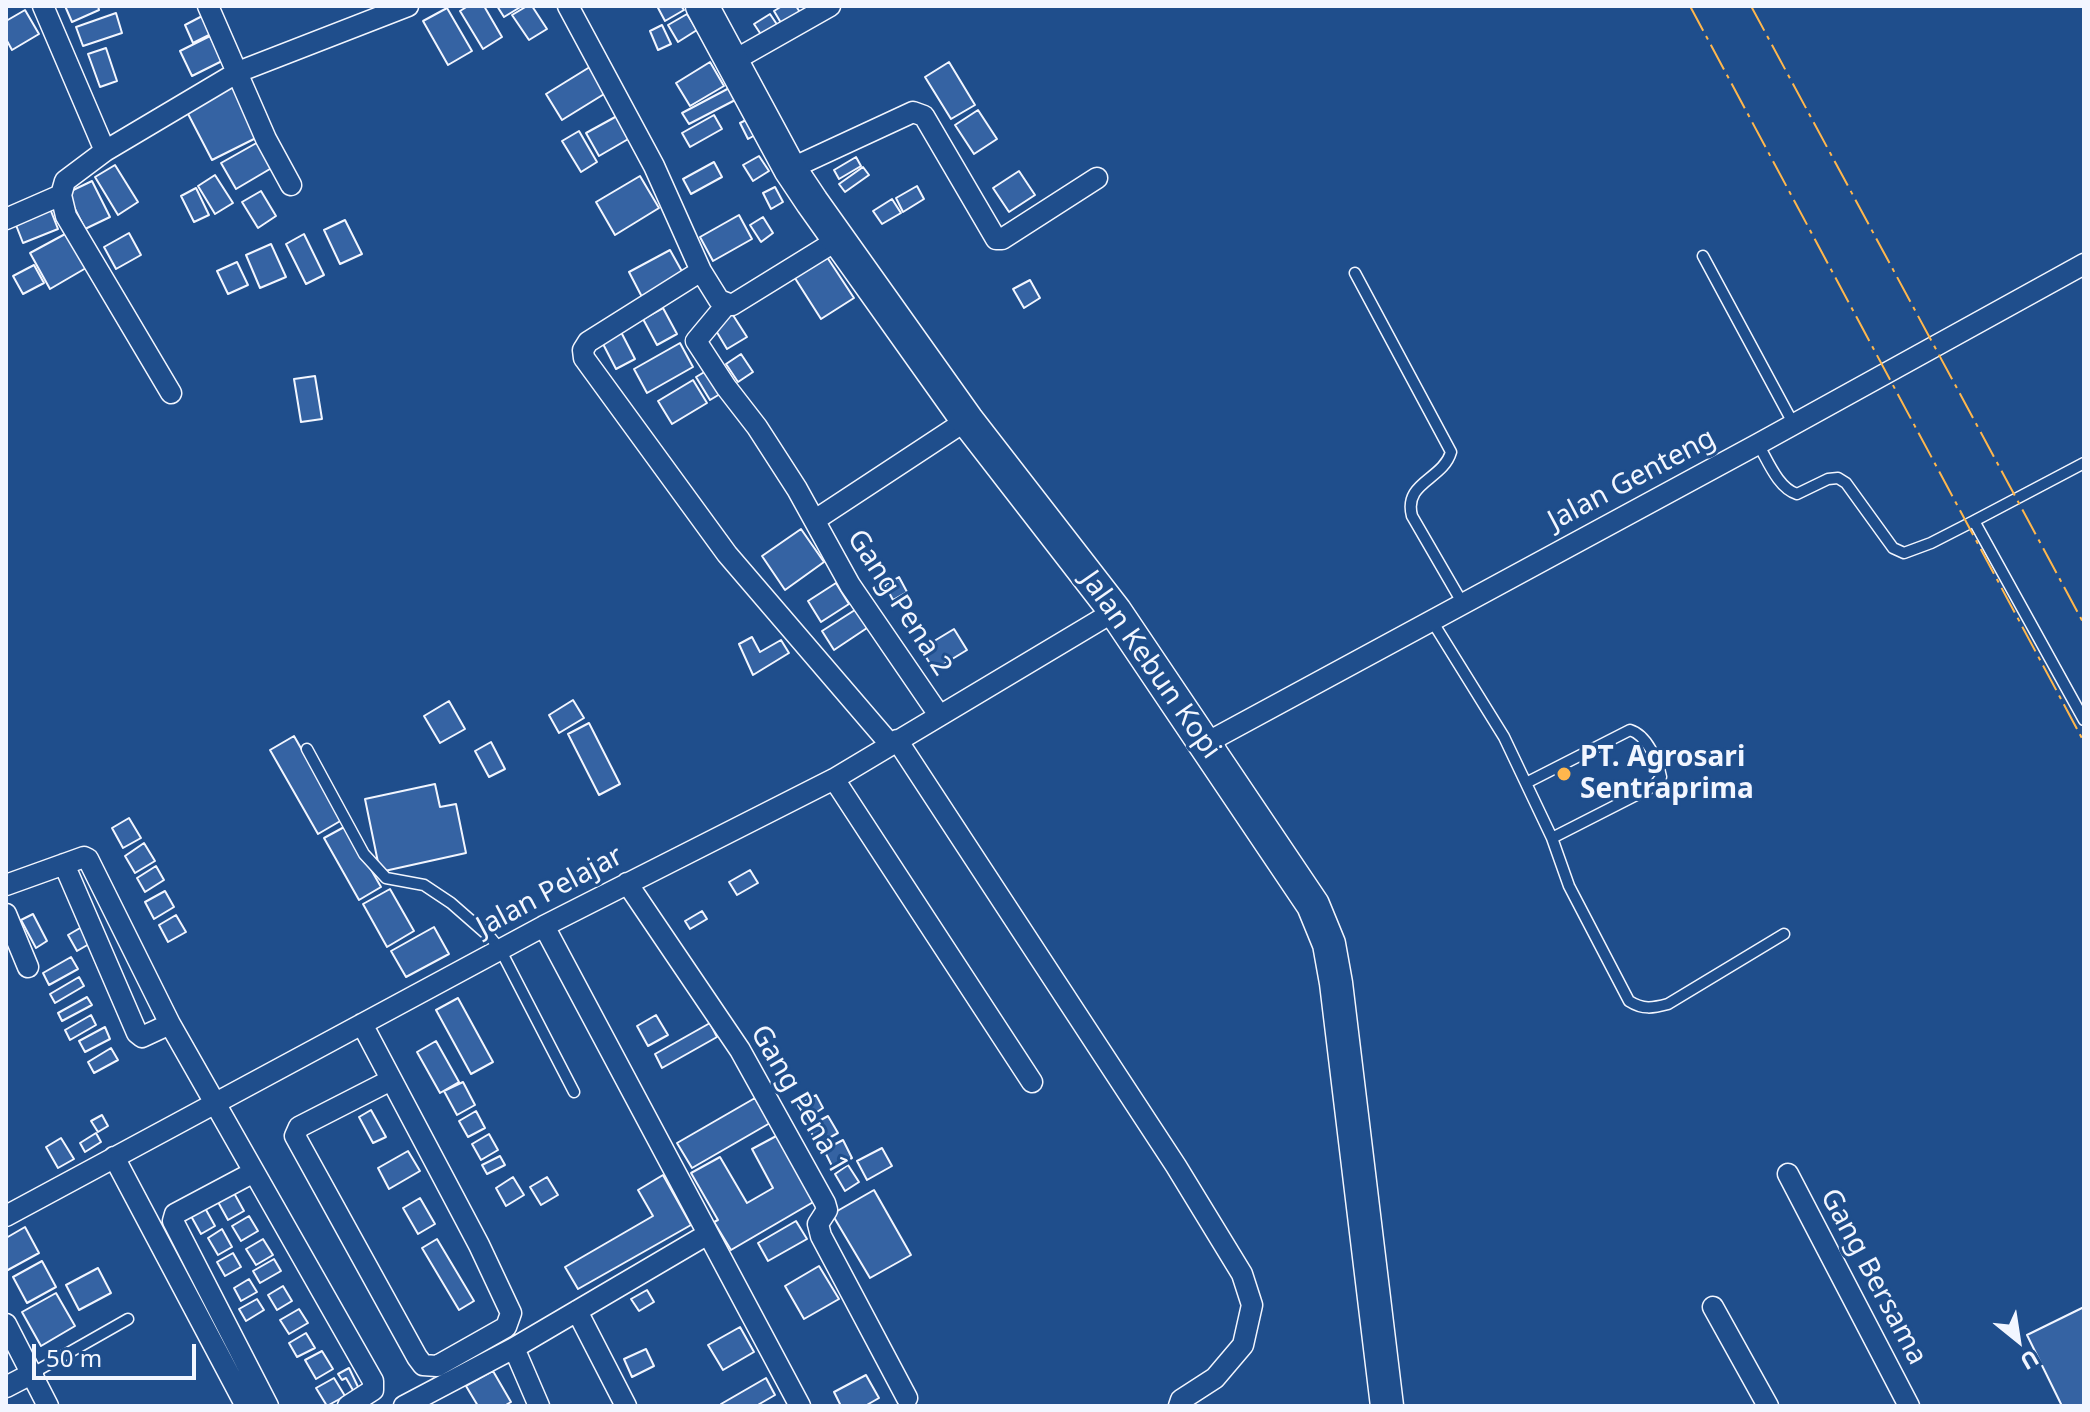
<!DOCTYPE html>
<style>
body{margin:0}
#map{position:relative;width:2090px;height:1412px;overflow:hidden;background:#1f4e8c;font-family:"Noto Sans",sans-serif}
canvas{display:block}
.frame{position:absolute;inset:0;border:8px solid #f2f6ff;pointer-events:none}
.north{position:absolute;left:1978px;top:1300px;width:80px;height:80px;-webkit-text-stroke:6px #1f4e8c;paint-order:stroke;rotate:150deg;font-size:22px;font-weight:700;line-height:32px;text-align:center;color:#f2f6ff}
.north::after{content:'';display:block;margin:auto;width:28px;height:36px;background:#f2f6ff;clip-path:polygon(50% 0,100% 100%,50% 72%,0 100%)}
.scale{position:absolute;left:32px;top:1344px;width:164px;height:36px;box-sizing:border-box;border:4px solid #f2f6ff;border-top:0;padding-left:10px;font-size:24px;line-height:28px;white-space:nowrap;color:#f2f6ff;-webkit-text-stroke:6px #1f4e8c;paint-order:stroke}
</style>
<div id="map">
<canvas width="2090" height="1412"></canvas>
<div class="frame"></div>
<div class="north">U</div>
<div class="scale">50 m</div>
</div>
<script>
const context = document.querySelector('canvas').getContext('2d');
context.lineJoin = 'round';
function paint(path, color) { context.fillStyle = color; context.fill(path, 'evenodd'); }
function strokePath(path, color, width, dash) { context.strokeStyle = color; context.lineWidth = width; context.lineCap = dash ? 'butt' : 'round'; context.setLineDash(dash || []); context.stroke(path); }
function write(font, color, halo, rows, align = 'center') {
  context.font = font + ' "Noto Sans",sans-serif'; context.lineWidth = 6; context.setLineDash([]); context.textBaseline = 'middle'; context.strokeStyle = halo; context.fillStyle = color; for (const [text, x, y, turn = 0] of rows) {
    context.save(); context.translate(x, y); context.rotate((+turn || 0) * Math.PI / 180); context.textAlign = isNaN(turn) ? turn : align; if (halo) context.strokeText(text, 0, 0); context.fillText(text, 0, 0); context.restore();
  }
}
const building = new Path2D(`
 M65 6H98L99 10 72 22Z
 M468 6H484L502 37 483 49 460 11Z
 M497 6H522L504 17Z
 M527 6H532L547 29 529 40 512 15Z
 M657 6H681L684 10 665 21Z
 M782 6H796L803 17 784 28 774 11Z
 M447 8 472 51 448 65 423 21Z
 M25 10 39 34 12 50 6 39V21Z
 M116 13 122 33 83 46 76 27Z
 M206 14 215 32 193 43 185 25Z
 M687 14 697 30 678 42 668 25Z
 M770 14 780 29 764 39 754 24Z
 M662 25 671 44 658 50 650 31Z
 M210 36 222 61 192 76 180 51Z
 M106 48 117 81 100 87 88 54Z
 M710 62 724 86 690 106 676 83Z
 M949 62 975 105 951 119 925 77Z
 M593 65 609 91 562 120 546 94Z
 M234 85 260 136 212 160 186 110Z
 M733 86 739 98 689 124 682 113Z
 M978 110 997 139 974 154 955 125Z
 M758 114 766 129 748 139 740 123Z
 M714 115 722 129 690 147 682 133Z
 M617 116 630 138 599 156 586 133Z
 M579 131 597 162 581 172 562 141Z
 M260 141 275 166 236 189 221 163Z
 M759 156 769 171 753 181 743 165Z
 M856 157 861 166 839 179 834 170Z
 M714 162 722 177 691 194 683 179Z
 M115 165 138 202 118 215 95 177Z
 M863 167 869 175 845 192 839 184Z
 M1019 171 1035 195 1009 212 993 188Z
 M215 175 233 203 215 214 198 186Z
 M640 176 659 208 615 235 596 202Z
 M92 181 110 217 85 229 67 193Z
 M917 186 924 199 903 212 896 198Z
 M775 187 783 202 771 209 763 193Z
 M196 188 209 215 194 222 181 196Z
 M261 191 276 216 258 228 242 202Z
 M892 199 901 213 882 224 873 211Z
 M49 206 58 229 23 243 14 220Z
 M739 215 752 239 713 261 700 237Z
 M763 217 773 233 761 242 750 225Z
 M345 220 362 254 340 264 324 230Z
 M67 233 86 268 50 289 30 253Z
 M129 233 141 255 116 269 104 247Z
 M304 234 324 275 306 284 286 244Z
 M271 244 286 277 260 288 246 255Z
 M670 250 684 275 642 297 629 272Z
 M825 254 854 298 821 319 793 275Z
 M237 262 248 285 228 294 217 271Z
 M34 265 44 283 23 294 13 276Z
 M1030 280 1040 298 1024 308 1013 289Z
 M663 308 677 334 657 345 643 319Z
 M731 312 747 337 727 349 712 324Z
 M621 332 635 359 616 369 602 342Z
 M680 343 693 367 647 393 634 369Z
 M741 354 753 372 738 382 726 364Z
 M706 371 720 394 710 400 696 377Z
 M315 376 322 419 301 422 294 379Z
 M693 380 707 403 672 424 658 401Z
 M801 529 824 562 785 590 762 556Z
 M899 577 907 592 893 600 885 585Z
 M836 583 849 604 821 622 808 601Z
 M858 608 870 626 834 650 822 631Z
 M954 629 967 650 934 670 921 649Z
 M752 637 760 652 781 640 789 653 753 675 739 644Z
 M573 700 584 718 559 733 549 715Z
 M449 701 465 729 440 743 424 716Z
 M589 723 620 784 599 795 568 734Z
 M294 736 342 820 318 834 270 750Z
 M491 742 505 769 489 777 475 751Z
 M435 784 440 807 456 804 466 853 380 872 365 799Z
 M129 818 141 838 123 848 112 828Z
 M346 826 381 887 359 900 324 838Z
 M144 843 155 861 135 873 125 856Z
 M156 866 164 880 145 892 137 878Z
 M750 870 758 883 737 895 729 882Z
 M390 889 414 931 387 947 363 904Z
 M165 891 174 907 154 919 145 902Z
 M702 911 707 919 690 929 685 921Z
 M33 914 47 941 36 948 21 920Z
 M176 915 186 932 168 942 159 925Z
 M87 924 96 940 77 951 68 935Z
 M434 927 449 954 406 977 391 951Z
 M71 957 78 969 49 985 43 973Z
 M79 977 84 986 55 1003 50 994Z
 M87 997 92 1005 62 1021 58 1013Z
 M458 998 493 1062 471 1074 436 1010Z
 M91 1015 96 1025 70 1040 65 1030Z
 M656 1015 668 1035 648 1046 637 1026Z
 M710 1023 717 1037 662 1068 655 1054Z
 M105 1027 110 1039 85 1052 79 1041Z
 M436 1041 459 1082 440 1093 417 1052Z
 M111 1048 118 1060 94 1073 88 1062Z
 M463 1082 475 1105 457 1115 444 1091Z
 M816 1095 823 1108 806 1119 798 1105Z
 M755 1098 770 1123 692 1168 677 1143Z
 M371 1110 386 1137 373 1143 359 1117Z
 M476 1111 485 1128 468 1137 459 1121Z
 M102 1115 108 1126 98 1132 91 1121Z
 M828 1116 838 1133 818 1144 808 1127Z
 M96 1133 101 1142 85 1152 80 1143Z
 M489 1134 498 1150 481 1160 472 1144Z
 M780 1134 815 1201 731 1250 714 1222 718 1220 691 1173 720 1157 747 1203 773 1188 752 1149Z
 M61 1138 74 1159 58 1168 46 1147Z
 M843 1140 852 1158 833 1168 824 1150Z
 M882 1148 892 1166 867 1180 857 1161Z
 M408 1151 420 1171 389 1189 378 1168Z
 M500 1156 505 1165 487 1174 482 1165Z
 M848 1165 859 1182 845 1191 835 1174Z
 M663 1175 691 1225 578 1289 565 1267 653 1216 638 1190Z
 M513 1177 524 1195 506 1206 496 1188Z
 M547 1177 558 1195 541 1205 530 1187Z
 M874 1190 911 1255 870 1278 832 1214Z
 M234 1193 244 1211 228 1220 218 1202Z
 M420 1198 435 1224 418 1234 403 1208Z
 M205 1208 215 1226 201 1234 191 1216Z
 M249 1216 258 1231 241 1241 232 1226Z
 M796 1221 807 1239 768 1261 758 1243Z
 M25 1227 39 1253 6 1271V1238Z
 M222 1229 232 1247 218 1255 208 1238Z
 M263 1239 273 1255 256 1265 246 1249Z
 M437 1239 474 1301 459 1310 422 1248Z
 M233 1253 241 1267 225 1276 217 1262Z
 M274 1259 281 1271 260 1283 253 1271Z
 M42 1261 56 1287 27 1303 13 1277Z
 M819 1266 839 1299 804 1319 785 1286Z
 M98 1268 111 1293 79 1310 66 1285Z
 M249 1279 257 1292 241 1301 234 1288Z
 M283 1286 292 1301 277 1310 268 1295Z
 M647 1290 654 1302 639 1311 631 1299Z
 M56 1293 75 1326 41 1346 22 1312Z
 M257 1299 264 1310 246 1321 239 1309Z
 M2084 1307V1406H2062L2027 1335Z
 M299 1309 308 1323 289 1334 280 1320Z
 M740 1327 754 1352 723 1370 708 1345Z
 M306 1333 315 1348 297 1357 289 1343Z
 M646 1349 654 1366 632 1377 624 1359Z
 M322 1351 333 1369 316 1379 305 1360Z
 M349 1368 359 1389 354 1392 346 1378 342 1380 338 1374Z
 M493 1371 511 1402 504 1406H478L466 1386Z
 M866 1375 879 1398 865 1406H841L834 1392Z
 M334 1378 345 1396 327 1406 316 1388Z
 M766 1378 775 1395 756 1406H722L721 1404Z`);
const lane = new Path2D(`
 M1703 256 1793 423
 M1355 273 1451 452C1443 480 1403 482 1412 516L1463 604
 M1758 444C1768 461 1778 488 1797 494L1828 479 1838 478 1846 483 1893 548 1904 553 1931 543 1974 521 2084 720
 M1974 521 2084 463
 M1432 621 1504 737 1552 838 1569 886 1629 1001C1643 1010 1653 1008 1668 1004L1784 934
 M307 749 364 854 386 878 424 885 451 903 491 938 500 949 574 1092
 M1526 783 1630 730C1647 735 1658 761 1661 777L1654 786 1552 838
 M33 1373 128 1319`);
const street = new Path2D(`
 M43 6 105 151
 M208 6 266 139 291 185
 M568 6 654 166 701 271 719 300 732 305 839 239
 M733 61 830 6
 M790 169 913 112 924 116 996 239H1002L1097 178
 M6 219 61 195
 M701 271 588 342 583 350 584 358 727 554 890 744
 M726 305 696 341 726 387 757 427 797 489 850 585 939 715
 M171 393 66 216 61 195 65 181 105 151 238 72 408 6
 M815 520 967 420
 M897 740 1176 1166 1242 1274 1252 1305 1243 1345 1215 1378 1181 1400 1179 1406
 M1206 743 1758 444 2084 264
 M834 779 1032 1082
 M64 864 137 1033 142 1037 170 1024
 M627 883 740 1050 825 1203 827 1210 818 1224 821 1236 907 1398
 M6 885 84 857 88 859 170 1024 373 1381V1390L348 1406
 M6 914 28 967
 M544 926 800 1406
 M362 1024 479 1245 511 1313 506 1327 437 1366 423 1365 417 1357 295 1136 299 1127 391 1080
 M114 1157 246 1406
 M254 1172 175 1214 173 1221 268 1406
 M1788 1174 1909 1406
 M6 1216 544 926 834 779 1115 611
 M1713 1307 1768 1406
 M577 1311 626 1406
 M6 1324 48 1406
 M514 1348 539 1406
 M6 1387 33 1373
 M404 1406 514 1348 708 1234`);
const primary = new Path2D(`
 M702 6 790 169 812 202 967 420 1115 611 1313 905 1329 944 1336 983 1387 1406`);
const power = new Path2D(`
 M1690 6 2084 742
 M1751 6 2084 624`);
const markers = [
 [1564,774,8,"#ffb74d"]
];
const streetNames = [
 ["Jalan Genteng",1632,480,-28],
 ["Gang Pena 2",899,603,57],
 ["Jalan Kebun Kopi",1150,665,55],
 ["Jalan Pelajar",550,892,-28],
 ["Gang Pena 1",799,1100,60],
 ["Gang Bersama",1873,1277,62]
];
const poiNames = [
 ["PT. Agrosari",1580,758],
 ["Sentraprima",1580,790]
];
paint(building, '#3563a3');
strokePath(building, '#f2f6ff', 2);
strokePath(lane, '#f2f6ff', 13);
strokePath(street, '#f2f6ff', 23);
strokePath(primary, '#f2f6ff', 35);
strokePath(lane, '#1f4e8c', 10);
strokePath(street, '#1f4e8c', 20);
strokePath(primary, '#1f4e8c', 32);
strokePath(power, '#ffb74d', 2, [28, 6, 4, 6]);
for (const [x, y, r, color] of markers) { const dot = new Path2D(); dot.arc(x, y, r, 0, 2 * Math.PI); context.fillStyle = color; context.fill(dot); strokePath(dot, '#1f4e8c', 3); }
write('28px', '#f2f6ff', '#1f4e8c', streetNames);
write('bold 28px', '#f2f6ff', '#1f4e8c', poiNames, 'left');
</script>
